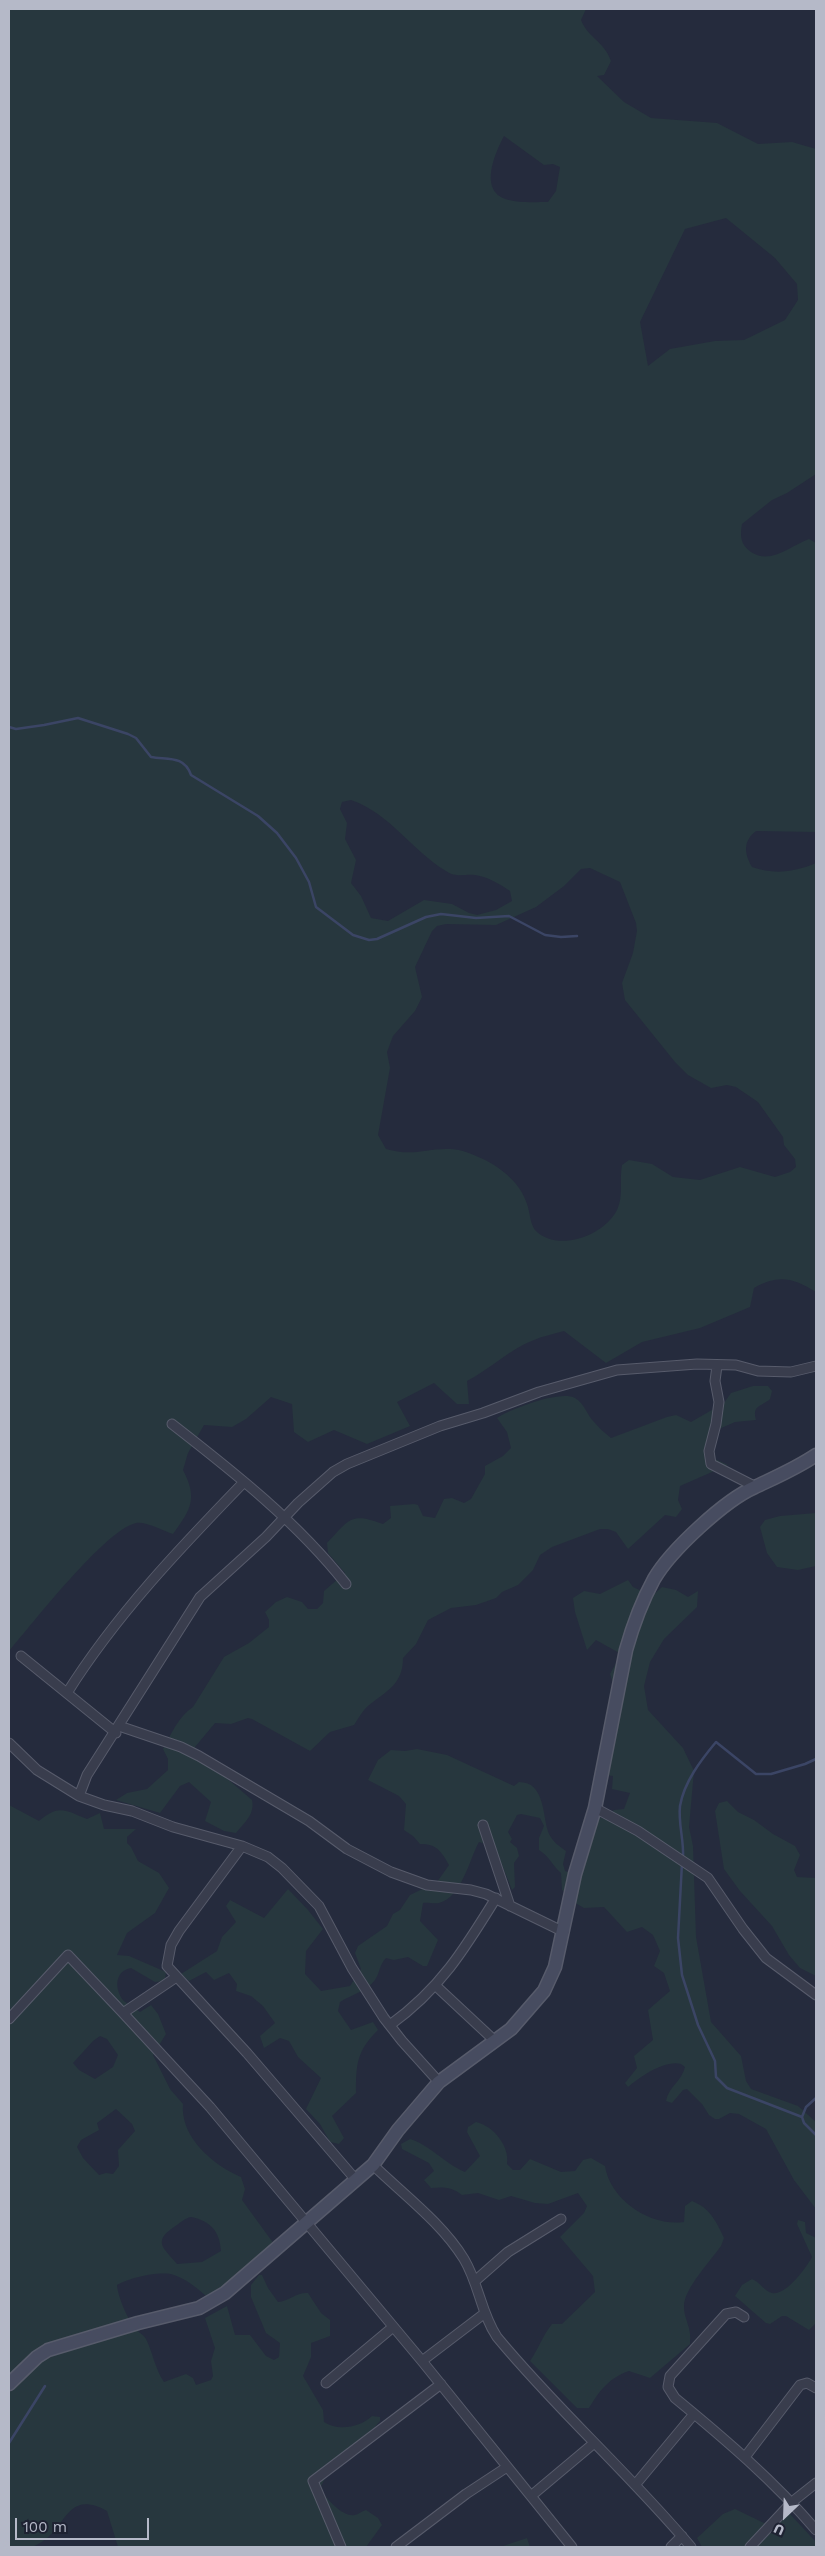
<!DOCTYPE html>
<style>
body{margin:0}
#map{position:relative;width:825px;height:2556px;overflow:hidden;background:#252b3d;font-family:"Work Sans",sans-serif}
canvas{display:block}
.frame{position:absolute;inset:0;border:10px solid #b5b9c8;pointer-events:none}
.north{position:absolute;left:760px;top:2491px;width:50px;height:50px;-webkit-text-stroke:4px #1e2232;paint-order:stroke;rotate:204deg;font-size:14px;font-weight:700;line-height:20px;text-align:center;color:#b5b9c8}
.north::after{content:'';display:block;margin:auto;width:18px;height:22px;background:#b5b9c8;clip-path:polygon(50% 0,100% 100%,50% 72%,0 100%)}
.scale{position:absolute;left:15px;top:2518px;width:134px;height:22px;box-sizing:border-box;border:2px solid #b5b9c8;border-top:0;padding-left:6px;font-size:15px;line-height:18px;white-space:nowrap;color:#b5b9c8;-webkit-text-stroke:4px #1e2232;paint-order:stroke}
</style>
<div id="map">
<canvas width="825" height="2556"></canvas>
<div class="frame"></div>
<div class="north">U</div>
<div class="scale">100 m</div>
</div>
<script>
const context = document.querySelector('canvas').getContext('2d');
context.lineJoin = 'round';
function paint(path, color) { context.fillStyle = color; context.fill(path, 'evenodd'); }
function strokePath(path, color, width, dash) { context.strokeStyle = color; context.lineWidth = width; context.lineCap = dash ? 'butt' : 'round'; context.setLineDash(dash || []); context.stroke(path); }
const green = new Path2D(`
 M9 9H586L581 20C588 38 604 41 611 61L604 75 597 76 624 102 651 118 717 123 758 144 792 142 816 149V474L787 493 772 500 742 524C740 536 740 544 751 552 771 565 790 546 809 539L816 543V832L756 831C743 841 744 853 752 867 774 875 795 872 816 863V1292C793 1278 779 1274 754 1288L750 1307 700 1328 642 1342 606 1363 564 1331C554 1334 543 1336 534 1340 510 1349 490 1369 467 1381L469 1404H457L434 1383 397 1402 410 1426 367 1444 334 1430 308 1442 294 1432 292 1404 271 1397 246 1419 232 1427 204 1425 188 1453 183 1470C198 1499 191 1509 173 1534 163 1531 146 1521 136 1523 105 1530 33 1623 9 1651ZM504 136 544 165 553 164 560 167 556 191 548 202C537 202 519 203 509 200 478 193 494 155 504 136ZM726 218 775 258 797 284 798 300 785 320 744 340 715 341 670 349 648 366 640 322 685 229ZM351 800C391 814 411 850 446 871 457 878 463 874 475 875 488 877 500 884 510 891L512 901 496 910 477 915 469 913 452 904 424 900 388 921 371 918 361 896 351 883 356 860 345 839 347 823 340 809 342 802ZM590 868 620 882 636 923 637 931 633 953 622 983 625 1000 675 1062 688 1075 711 1088 727 1085 736 1087 758 1102 783 1137 784 1145 795 1159 796 1167 790 1172 775 1177 740 1167 700 1180 673 1177 652 1164 629 1160 622 1165C619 1181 624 1195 617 1210 604 1236 557 1253 535 1230 530 1224 530 1212 527 1204 521 1184 502 1168 483 1159 474 1155 461 1149 450 1149 426 1148 413 1157 386 1149L378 1135 390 1068 387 1052 393 1036 415 1011 422 997 415 967 432 931 437 926 446 924 496 925 536 907 564 886 581 869Z
 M753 1386H768L772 1391 770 1399C761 1407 752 1405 756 1420L735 1422 719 1429 711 1457 728 1465 680 1486 678 1500 682 1509 676 1517 665 1515 628 1549 616 1532 608 1529H600L552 1547 540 1555 533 1570 518 1585 502 1592 496 1598 476 1605 451 1608 428 1620 416 1644 403 1658C403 1685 386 1691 368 1706 363 1710 358 1719 354 1725L330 1732 310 1751 252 1719 248 1718 231 1724 215 1723 195 1747 202 1762 223 1775 252 1800C255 1814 245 1822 236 1833L224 1831 205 1821 211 1802 189 1782 180 1786 160 1813 116 1800 127 1793 147 1789 168 1770V1759L163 1749C171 1734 179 1716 193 1707L224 1657 249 1643 269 1627V1620L265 1612 276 1602 287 1597 302 1602 308 1609H317L323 1603 324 1591 345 1573 328 1553 327 1543C350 1519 350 1512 383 1524L391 1518 390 1506 414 1504 418 1505 423 1516 435 1518 444 1499 452 1498 464 1503 471 1499 485 1474V1466L503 1456 511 1448 507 1432 497 1418C511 1409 560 1390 575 1398 585 1404 587 1415 594 1422 599 1428 605 1433 611 1438L667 1417 676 1415 691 1422 724 1403 731 1393Z
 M816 1513V1566L798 1570 777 1567 767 1553 760 1527 765 1520 780 1516Z
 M628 1580 633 1587 652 1596 662 1587 676 1590 688 1597 698 1591 697 1607 664 1639 650 1662 644 1686 648 1710 683 1748 694 1771 689 1827 693 1846 696 1937 711 2022 741 2056 746 2081 751 2089 798 2106 816 2122V2209L794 2180 766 2129 739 2114 730 2113 719 2119H715L709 2115 702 2104 687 2089 683 2090 672 2103 666 2101C669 2086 682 2081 685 2067L681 2064C666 2059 639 2077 628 2087L625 2083 637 2068 634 2056 653 2040 648 2010 670 1991 664 1973 654 1966 660 1951 653 1935 642 1927 627 1932 604 1907 584 1908 577 1904 562 1890 561 1873C552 1865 549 1856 539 1850V1838L544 1826 540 1818 521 1814 517 1815 508 1832 512 1839 510 1842 517 1848 519 1856 514 1863 515 1887 512 1890 495 1847 479 1842C469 1860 462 1897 439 1903 433 1904 428 1902 423 1903L420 1921 438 1940 427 1966H423L408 1957 394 1960 386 1958C379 1965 380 1973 375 1980 366 1992 352 1994 340 2002L338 2011 351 2030 373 2022 378 2030C357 2051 356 2063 356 2093L332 2116 344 2138 339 2144 330 2142 320 2124 306 2109 321 2078 298 2057 289 2041 280 2038 264 2048 260 2036 275 2023 263 2006 251 1996 236 1991 237 1984 229 1973 214 1980 206 1972 189 1981 181 1974 217 1951 222 1937 236 1922 226 1906 230 1900 264 1918 288 1889 308 1910 323 1929 306 1951 305 1974 321 1991 350 1986 361 1969 355 1953 358 1946 387 1926 393 1914 400 1910 410 1895 437 1882 449 1865C441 1851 437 1844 420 1844L413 1836 404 1830 406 1804 399 1796 368 1780 378 1760 391 1750 405 1751 417 1749 447 1755 514 1786 519 1782C546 1782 542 1817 549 1834 553 1842 559 1846 566 1851L563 1864 565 1871 571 1873 590 1812 604 1819 614 1810 624 1809 630 1793 612 1789 613 1776 595 1774 614 1686 610 1674 621 1654 596 1640 587 1650 575 1612 573 1598 584 1591 600 1594Z
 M727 1801 738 1812 754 1820 773 1834 795 1846 800 1855 794 1870 797 1877 816 1878V1976L800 1968 789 1955 772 1926 740 1891 724 1869 715 1811 719 1803Z
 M9 1805 39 1821C59 1804 65 1810 87 1819L100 1813 104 1829H136L127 1837V1843L131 1847 138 1861 159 1873 169 1888 155 1913 127 1933 117 1955 129 1956 166 1972 165 1981 155 1982 131 1968C115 1971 114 1988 123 2000 127 2004 135 2008 140 2012L151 2005 158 2014 166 2034 153 2055 170 2089 183 2104C180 2137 213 2165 241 2177L245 2189 242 2200 274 2244 216 2294 206 2296C196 2287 186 2279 174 2275 161 2270 128 2278 117 2285 118 2297 127 2318 135 2328 138 2332 143 2334 146 2339 153 2353 155 2369 164 2382L186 2374 193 2378 196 2385 211 2380 213 2376 211 2361 215 2348 205 2318 227 2306 235 2335H250L266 2356 274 2360 279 2357 280 2343 266 2333 251 2297V2285L259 2275H262L268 2288 278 2302C289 2301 297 2292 308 2293L321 2313 330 2320V2336L311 2343V2357L303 2376 323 2410 324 2422C337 2431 360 2428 372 2416L380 2417V2421L348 2458 325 2478 320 2489C326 2498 343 2518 355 2515 359 2514 362 2511 366 2510L378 2518 382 2525 366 2547H118L107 2511C63 2487 67 2535 32 2547 25 2549 16 2547 9 2547ZM100 2036 107 2039 118 2055 113 2067 95 2079 79 2070 73 2063 93 2041ZM116 2109 132 2124 135 2131 118 2150 119 2166 113 2174 106 2173 99 2175 83 2158 77 2147 81 2140 99 2130 97 2123ZM191 2217C211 2221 220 2232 221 2251L202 2262 177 2264C164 2248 152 2242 174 2227 180 2223 185 2218 191 2217Z
 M476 2122C494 2126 510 2147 507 2164L513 2170H520L530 2159 561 2172 575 2171 583 2160 591 2158 605 2166C610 2200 651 2227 684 2222L685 2206 692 2201C710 2208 716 2221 724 2238L721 2246C711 2260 684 2289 684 2306 684 2321 692 2326 690 2344L650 2378 629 2371C609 2378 600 2390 589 2408H577L530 2361C539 2348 543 2335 552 2324H562L595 2292 593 2276 560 2237 584 2213 587 2206 578 2193 548 2204 535 2203 511 2196 499 2200 478 2193 462 2195C452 2187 443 2187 431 2188L424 2180 434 2171 429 2163 402 2149 401 2144 410 2139C430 2145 444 2163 465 2172L480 2156 467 2132 468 2127Z
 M798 2220 805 2222 806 2233 816 2238V2323L809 2330 786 2316H782L770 2324 766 2323 735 2296 742 2285 752 2279C760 2282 764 2291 772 2293 786 2296 806 2268 812 2257L797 2224Z
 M735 2509 764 2523 789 2513 816 2542V2547H702L697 2538 723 2514Z
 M527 2538 530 2547H500Z`);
const stream = new Path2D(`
 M9 727 16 729 44 725 78 718 128 734 136 738 151 757C167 760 184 755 191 775L258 816 277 833 296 858 309 882 316 907 353 935 369 940 377 939 426 917 441 914 476 918 509 916 545 935 561 937 577 936
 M683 1857C684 1840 678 1823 680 1806 684 1782 701 1760 716 1742L756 1774H771L805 1764 816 1759
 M682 1863 678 1938 682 1975 698 2025 715 2061 716 2077 727 2088 802 2117 804 2123 816 2135
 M802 2117 806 2107 816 2098
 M9 2443 45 2386`);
const street = new Path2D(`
 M717 1366 715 1381 719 1402 716 1424 709 1451 711 1464 756 1487
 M172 1424C235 1473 297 1522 346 1584
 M21 1656 116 1733
 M67 1693C116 1615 180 1548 244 1482
 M119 1726 181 1747 199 1756 309 1821 347 1849 391 1872 427 1885 471 1890 486 1894 564 1932
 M9 1743 37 1770 79 1796 104 1805 132 1811 173 1827 242 1846 268 1857 282 1868 319 1906 352 1968 384 2018 402 2041 439 2082
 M79 1796 87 1775 200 1597 266 1537 298 1503 333 1472 347 1464 440 1426 483 1413 539 1392 617 1370 697 1364 736 1365 758 1371 791 1372 816 1366
 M595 1808 638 1831 708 1878 743 1929 766 1958 816 1995
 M483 1825 510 1906
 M242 1846 179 1931 171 1945 167 1966 247 2053 356 2180
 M175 1978 123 2013 210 2107 422 2361 572 2547
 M436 1986 495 2041
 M9 2019 68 1955 123 2013
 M390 2025C440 1989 464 1950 496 1898
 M373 2165C403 2194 442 2223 464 2259 479 2284 481 2313 497 2337 558 2411 630 2474 691 2547
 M475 2281 508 2252 561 2219
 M744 2317 736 2312 726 2314 670 2376 668 2387 675 2398C725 2439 774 2481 816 2530
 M422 2361 485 2313
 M326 2383 393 2327
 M745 2457 800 2385 807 2383 816 2388
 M635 2485 694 2414
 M531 2496 593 2444
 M341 2547 313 2481 441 2384
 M396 2547 466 2494 507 2467
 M671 2547 682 2536
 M750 2547 792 2502 816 2483`);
const secondary = new Path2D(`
 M9 2384 37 2357 48 2350 138 2323 199 2308 225 2293 373 2165 398 2130 439 2082 511 2029 544 1991 555 1967 575 1874 595 1808 626 1650C633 1625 642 1601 654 1579 671 1550 725 1500 755 1487 776 1477 797 1468 816 1455`);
paint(green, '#27373e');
strokePath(stream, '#3b4565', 2.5);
strokePath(street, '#575b6b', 11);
strokePath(secondary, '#575b6b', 15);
strokePath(street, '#393d4d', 9);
strokePath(secondary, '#474c60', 12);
</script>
